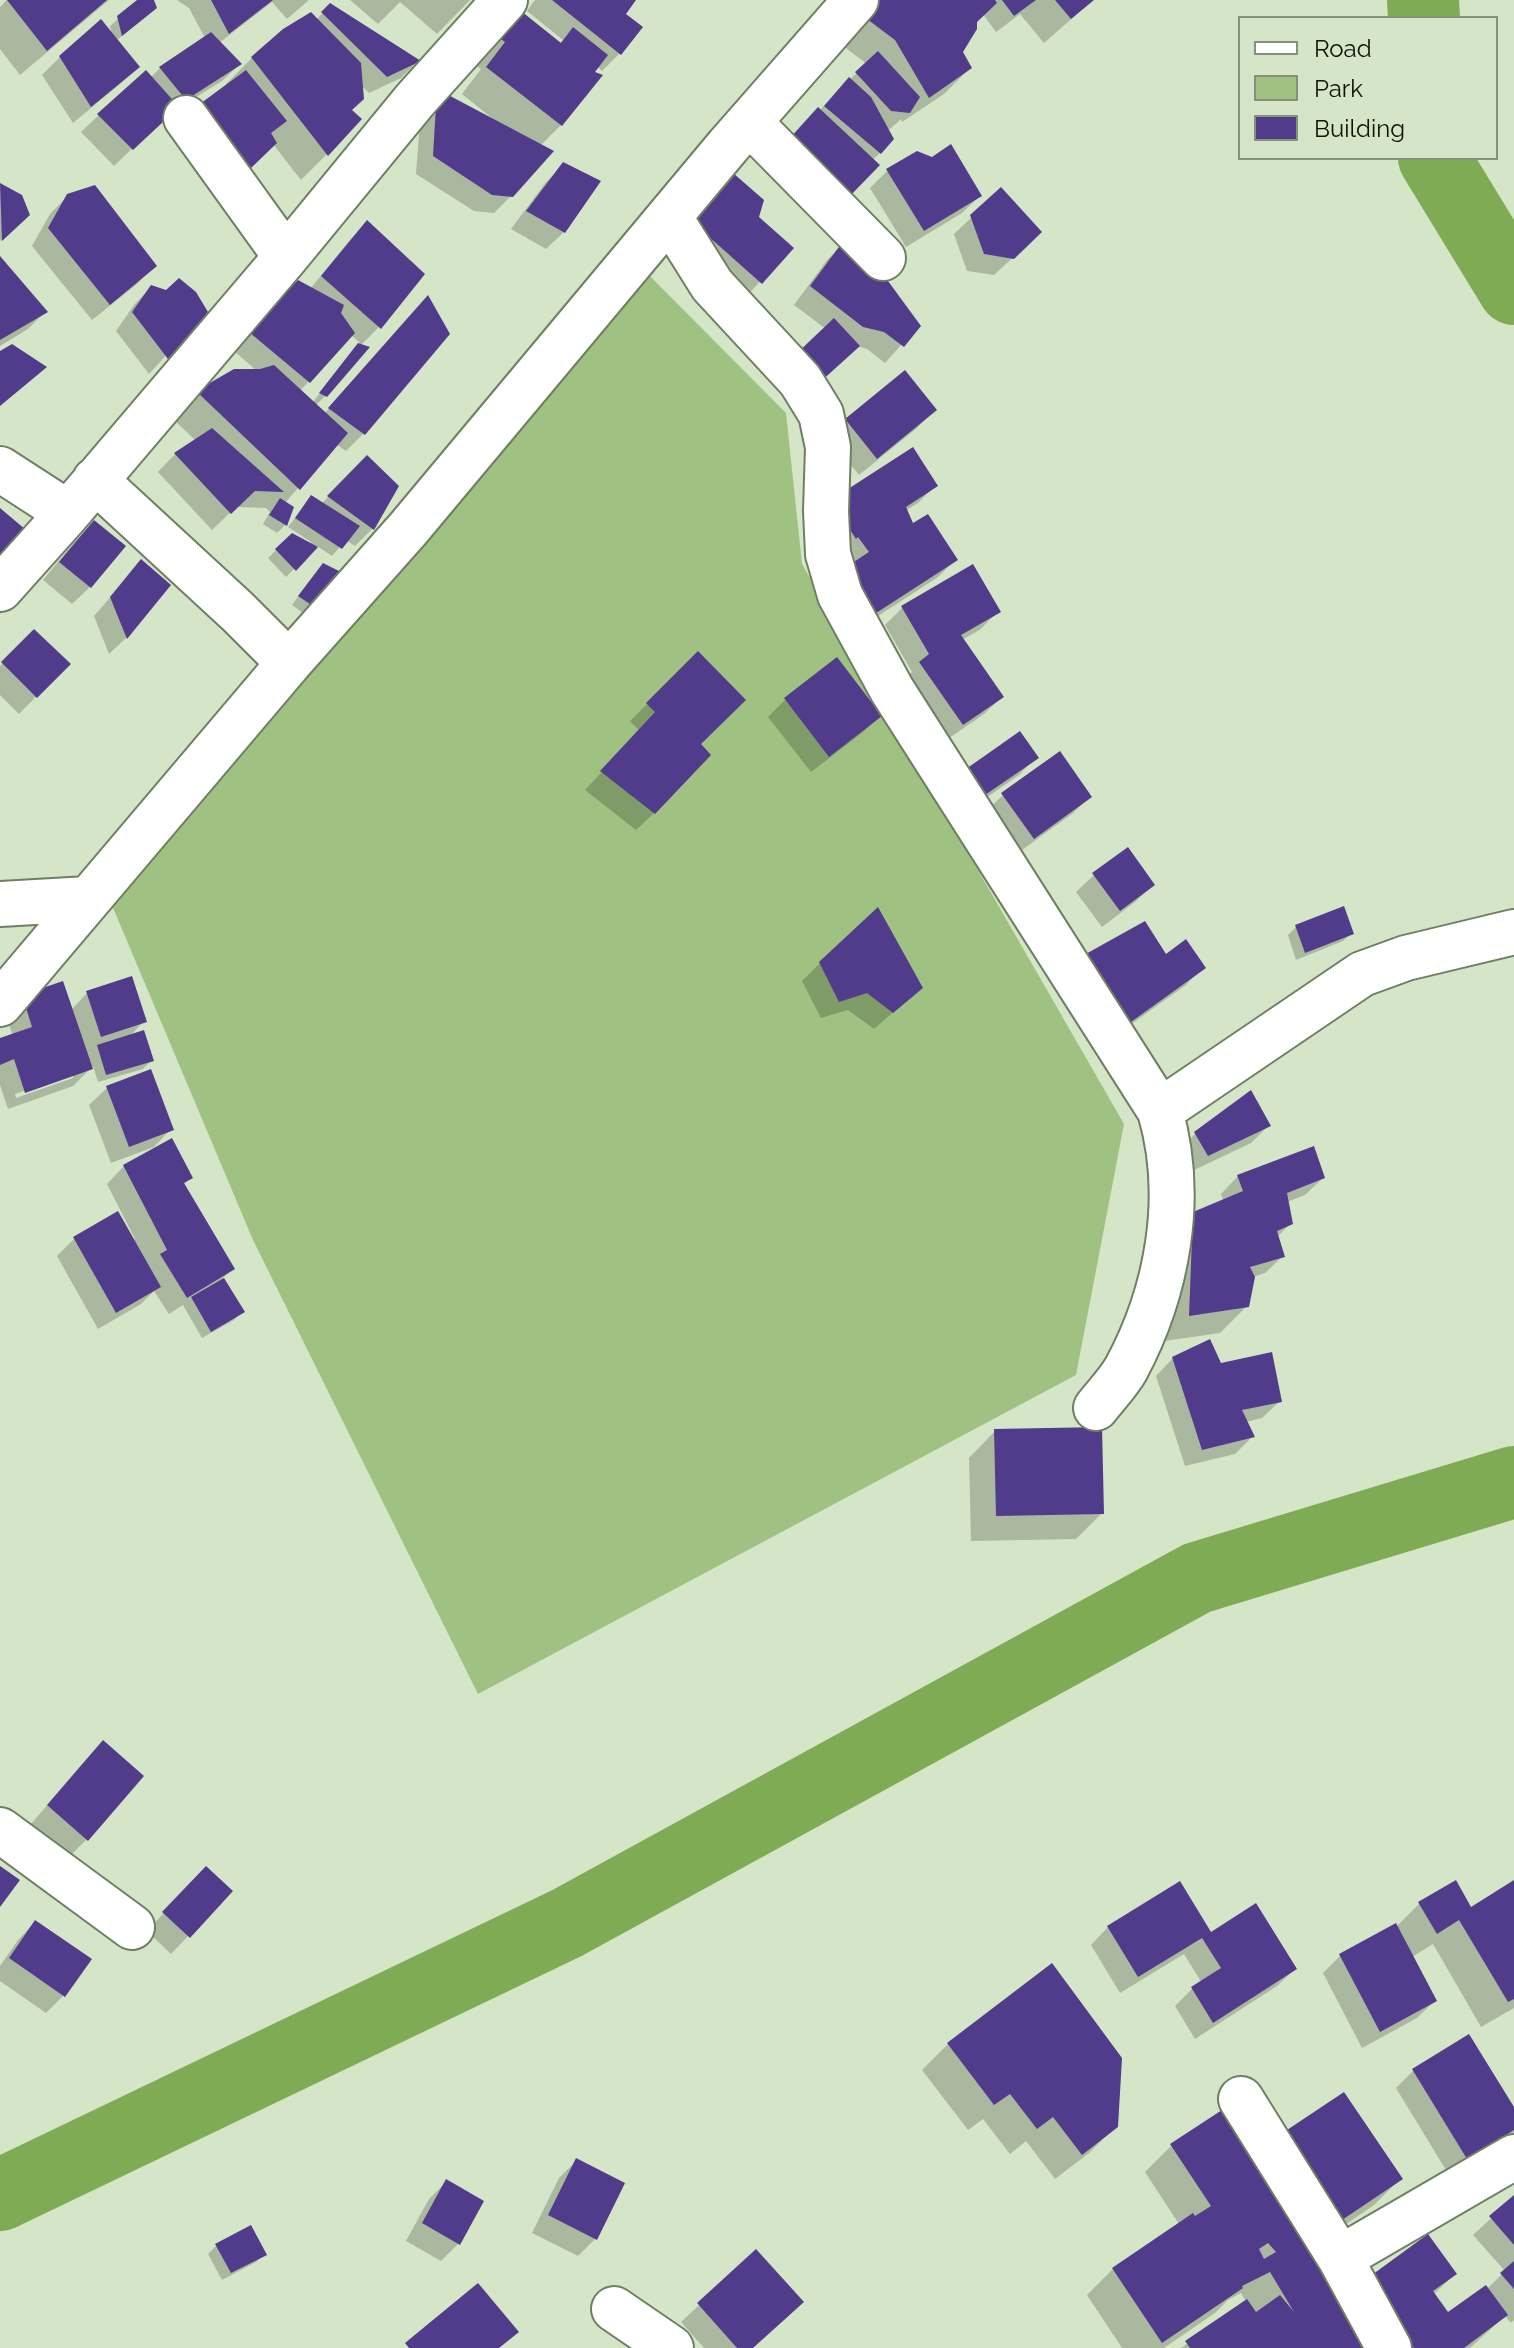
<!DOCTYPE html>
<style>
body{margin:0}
#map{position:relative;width:1514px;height:2348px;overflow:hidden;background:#d4e6c7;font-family:Raleway,sans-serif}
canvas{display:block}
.legend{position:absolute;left:1238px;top:16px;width:260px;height:144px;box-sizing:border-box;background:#d4e6c7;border:2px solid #84927b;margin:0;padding:10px 14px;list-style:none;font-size:24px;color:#0d1308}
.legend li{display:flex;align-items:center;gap:16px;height:40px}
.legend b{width:40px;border:2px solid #84927b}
</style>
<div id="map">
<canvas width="1514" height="2348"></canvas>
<ul class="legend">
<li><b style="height:10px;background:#fff"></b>Road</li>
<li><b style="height:22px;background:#9fc282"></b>Park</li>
<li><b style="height:22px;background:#513b8b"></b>Building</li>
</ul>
</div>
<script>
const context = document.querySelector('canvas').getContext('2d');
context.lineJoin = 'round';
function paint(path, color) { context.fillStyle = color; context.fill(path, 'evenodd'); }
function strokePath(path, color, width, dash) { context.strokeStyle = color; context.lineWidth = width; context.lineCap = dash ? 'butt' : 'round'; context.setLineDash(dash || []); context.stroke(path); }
const green = new Path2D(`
 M642 268 786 413 802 564 1124 1124 1076 1375 478 1694 253 1240 111 903Z`);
const shadow = new Path2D(`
 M7 0H109L20 75 0 49V7Z
 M140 0H152L146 16 116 41 137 67 120 84 73 123 42 75 60 57 112 36 110 26Z
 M177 0H309L287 19 272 2 219 43 240 64 222 81 167 115 114 166 81 132 99 115 150 78 160 68 205 38 189 8Z
 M350 0H470L437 34 400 2 378 24Z
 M535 0H634L623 14 620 53 602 71 597 66 592 73 599 76 561 125 540 146 512 195 494 213 474 211 416 174 421 109 438 92 492 120 493 119 462 94 481 69 475 65 521 14 559 44 563 40 527 11Z
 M864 0H1093L1044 43 1020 14 996 32 983 14 975 22 961 52 970 68 944 94 902 122 901 119 890 129H886L880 153 872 160 819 111 849 80 867 64 834 39Z
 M330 5 418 61 401 78 369 93 361 85 327 154 301 180 273 144 232 183 226 84 252 58 316 20Z
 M917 153 980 196 962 213 906 247 870 188 887 171Z
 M564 165V232L546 249 511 229 546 182Z
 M0 185 21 196 20 223 0 241Z
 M68 196 154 266 137 284 92 320 32 246 50 214Z
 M756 217 791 248 743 300 675 239Z
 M972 217 1022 249 994 275 967 271 954 234Z
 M367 223 379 327 360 346 325 396 315 406 324 414 411 315 363 434 346 451 336 444 285 503 292 508 285 525 277 533 263 524 270 512 266 508 236 507 212 530 158 472 175 454 196 441 172 418 198 392 257 371 233 350 240 340 310 289 350 240ZM351 335 360 343 312 403 300 391Z
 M844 243 918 326 885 363 867 349 857 346 826 329 794 305 827 260Z
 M0 259 45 312 28 329 0 346Z
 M151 287 167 292 206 312 149 374 116 331 134 305Z
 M904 373 934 410 917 428 859 475 829 438 846 421Z
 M367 458 397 486 372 529 355 546 346 540 332 556 317 546 286 577 268 558 292 535 309 545 311 542 288 527 311 498 321 504Z
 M935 486 918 503 905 511 912 526 955 560 938 577 855 631 815 519Z
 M94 522 123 546 90 587 72 604 43 580 76 540Z
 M141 562 169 585 126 638 109 654 94 616Z
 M315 574H342L306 615 292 605Z
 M902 608 998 611 981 629 962 640 1002 697 984 714 945 741 903 680 912 672 885 625Z
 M34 631 68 664 19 714 0 695V666Z
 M698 654 699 744 654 813 636 830 585 790 640 731 630 721Z
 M786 699 880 716 862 733 811 772 768 717Z
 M1020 734 1036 757 1019 775 967 811Z
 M1003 795 1090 797 1072 814 1015 855 985 812Z
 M1094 875 1153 885 1135 902 1102 927 1076 892Z
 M1296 927 1352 933 1343 941 1296 960 1288 935Z
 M1165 957 1203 967 1186 985 1112 1038 1068 974Z
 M820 963 921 988 874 1029 848 1010 821 1018 802 981Z
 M87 993 144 1021 129 1037 151 1061 143 1069 98 1082 93 1066 73 1086 8 1109 0 1085V1040L13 1036 5 1014 23 997 71 1010ZM73 1074V1078L16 1098 15 1094Z
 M107 1088 171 1129 154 1147 111 1163 89 1105Z
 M1269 1125 1251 1143 1190 1172 1178 1151 1195 1134Z
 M124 1166 190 1177 183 1185 233 1268 222 1279 242 1312 234 1320 202 1338 183 1305 169 1314 154 1291 141 1304 98 1329 57 1256 74 1239 132 1241 135 1239 107 1184Z
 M1238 1176 1323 1178 1305 1195 1287 1202 1291 1223 1277 1237 1283 1256 1265 1273 1253 1277 1247 1306 1220 1333 1164 1341 1168 1240 1194 1214 1224 1202 1221 1194Z
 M1173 1358 1220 1365 1280 1401 1262 1418 1246 1422 1252 1437 1235 1454 1185 1466 1156 1376Z
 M995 1431 1102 1513 1076 1539 971 1541 969 1458Z
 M86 1760 87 1839 69 1857 31 1824Z
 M1455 1883 1470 1909 1514 1883V2008L1481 2027 1433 1944 1412 1957 1435 2001 1417 2018 1362 2048 1323 1973 1340 1956 1396 1927 1419 1904Z
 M189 1886 231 1891 171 1954 147 1931Z
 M35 1922 89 1959 63 1996 46 2013 0 1981V1966L18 1940Z
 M1108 1927 1210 1935 1295 1969 1277 1986 1195 2039 1175 2006 1192 1989 1202 1983 1184 1954 1120 1993 1091 1945Z
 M948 2044 1116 2126 1089 2153 1055 2179 1026 2141 1010 2154 983 2119 968 2130 922 2070Z
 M1413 2071 1514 2111V2132L1505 2141 1449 2175 1396 2088Z
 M1222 2112 1400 2179 1374 2205 1314 2246 1347 2300 1455 2274 1433 2295 1448 2315 1487 2289 1505 2271 1473 2235 1514 2197V2320L1511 2323 1505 2316 1470 2348H1181L1246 2302 1241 2293 1228 2300 1215 2313 1164 2348H1122L1087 2295 1113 2269 1179 2224 1145 2172 1171 2146Z
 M576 2161 595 2239 578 2256 532 2233 559 2178Z
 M446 2182 459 2243 441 2261 406 2241 429 2199Z
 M216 2246 264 2254 256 2262 222 2280 208 2254Z
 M756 2252 752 2348H704L681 2322Z`);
const river = new Path2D(`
 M1423 0 1424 18
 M1434 158 1514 289
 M0 2195 567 1923 1197 1578 1514 1482`);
const building = new Path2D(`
 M7 0H107L47 51Z
 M137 0H154L157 8 122 36 117 16Z
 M211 0H273L229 34Z
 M552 0H636L626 14 643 27 621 55Z
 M867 0H995L997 3 977 22V29L963 52 972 68 929 98 895 40 859 13Z
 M1002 0H1036L1014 16Z
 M1055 0H1094L1071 19Z
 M330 3 421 61 387 77 321 12Z
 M521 11 561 43 573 27 608 55 595 72 603 75 562 126 486 67 505 42 499 38Z
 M311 12 361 63 364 99 352 110 362 119 328 156 251 57 283 29Z
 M101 19 140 67 91 107 59 56Z
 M211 32 242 64 186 100 159 67Z
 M878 51 920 97 910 113 891 111 855 72Z
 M146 70 179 107 133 150 97 114Z
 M246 70 287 121 271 133 277 143 251 168 218 131 193 109Z
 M849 77 871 97 894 139 881 154 824 106Z
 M437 89 554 151 513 197 492 195 433 156Z
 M818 107 880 165 850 196 789 139Z
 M951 144 982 196 924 231 886 169 917 151 932 157Z
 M563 162 601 181 565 233 526 211Z
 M733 173 764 200 759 217 794 248 762 284 690 220Z
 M0 183 22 195 30 215 2 241Z
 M95 185 157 266 110 305 48 228 67 194Z
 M1001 187 1042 232 1014 259 984 254 970 215Z
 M367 220 425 274 381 329 321 276Z
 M844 240 877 266 921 326 904 347 884 332 863 327 810 286Z
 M0 256 48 312 0 340Z
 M179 278 196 292 208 312 168 359 132 312 151 285 166 290Z
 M298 280 344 305 341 313 355 333 310 383 249 332 258 320Z
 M428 295 450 334 365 435 328 408Z
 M834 318 860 346 819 383 794 356Z
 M358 343 370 347 327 397 319 393Z
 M12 344 47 367 0 406V351Z
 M274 365 348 433 300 490 196 391 234 369H260Z
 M905 370 937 410 877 459 845 419Z
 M212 428 284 492 255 491 231 514 174 453Z
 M913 447 938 486 906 507 913 523 928 514 958 560 873 615 843 569 869 552 858 537 856 539 831 500Z
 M367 455 399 486 374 530 327 496Z
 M311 495 360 526 342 549 295 518Z
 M280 498 294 507 287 526 269 515Z
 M0 508 26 530 0 562Z
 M94 520 126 546 91 588 59 562Z
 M292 533 318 547 296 571 275 549Z
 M141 559 171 585 127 639 110 597Z
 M323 563 345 574 316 608 298 596Z
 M973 564 1001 612 961 635 1004 697 963 725 919 662 929 654 901 606Z
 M34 629 71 664 37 698 1 662Z
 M698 651 746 700 701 744 711 755 655 814 600 771 655 712 646 703Z
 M837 657 882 716 829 757 784 698Z
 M1020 731 1039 758 985 795 966 769Z
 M1060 751 1092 797 1034 839 1001 793Z
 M1128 847 1155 885 1120 911 1092 873Z
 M1344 906 1354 934 1305 953 1295 925Z
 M878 907 923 988 893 1013 867 993 839 1002 819 962Z
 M1145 921 1166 954 1186 939 1206 968 1131 1022 1110 994 1112 993 1084 955Z
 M132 976 147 1022 101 1037 86 991Z
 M63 981 93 1069 25 1093 14 1059 0 1065V1038L32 1027 22 995Z
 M144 1030 154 1061 106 1075 97 1045Z
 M151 1069 174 1130 129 1147 106 1086Z
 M1251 1090 1271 1126 1208 1156 1194 1132Z
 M172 1138 193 1178 184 1183 235 1269 187 1298 160 1254 167 1250 123 1165Z
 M1314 1146 1325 1178 1287 1193 1293 1224 1277 1231 1285 1257 1250 1267 1255 1277 1249 1307 1189 1316 1193 1212 1243 1191 1237 1175Z
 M118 1211 161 1287 116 1313 73 1237Z
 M224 1278 245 1312 211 1332 191 1297Z
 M1210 1339 1221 1363 1272 1352 1282 1402 1242 1410 1255 1437 1202 1450 1172 1357Z
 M1102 1427 1104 1514 996 1516 994 1429Z
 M103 1740 144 1776 88 1841 47 1805Z
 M0 1866 20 1880 0 1907Z
 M206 1866 233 1891 190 1938 162 1912Z
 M1456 1880 1471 1907 1514 1880V1999L1508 2002 1459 1920 1437 1934 1418 1902Z
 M1180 1881 1211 1932 1256 1903 1297 1969 1213 2023 1191 1987 1221 1968 1202 1938 1138 1977 1107 1926Z
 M35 1920 92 1959 65 1997 9 1958Z
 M1396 1923 1437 2001 1380 2032 1339 1954Z
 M1052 1963 1122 2058 1118 2127 1082 2155 1053 2117 1037 2129 1010 2094 994 2105 947 2043Z
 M1469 2034 1514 2107V2130L1467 2159 1412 2069Z
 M1344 2092 1403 2179 1339 2222 1281 2134Z
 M1222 2110 1378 2348H1190L1185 2341 1247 2299 1256 2312 1280 2295 1294 2312 1270 2272 1242 2286 1243 2288 1162 2343 1112 2268 1193 2213 1195 2216 1211 2206 1170 2144ZM1268 2243 1276 2252 1264 2259 1259 2249Z
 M576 2158 625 2183 597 2240 548 2215Z
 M446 2179 484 2201 460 2245 422 2223Z
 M1514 2195V2245L1489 2216Z
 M251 2225 267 2255 231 2273 215 2244Z
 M1428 2234 1457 2274 1433 2291 1448 2312 1486 2285 1508 2315 1464 2348H1414L1365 2280Z
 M756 2249 804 2302 753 2348H737L697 2303Z
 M1514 2261V2289L1500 2273Z
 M478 2283 519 2332 499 2348H409L405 2343Z`);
const minor = new Path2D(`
 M186 118 286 257
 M750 123 883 258
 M670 218 712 285 800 380 821 414 828 447 826 511 828 554 840 595 892 690 1160 1111C1185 1196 1168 1291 1126 1369 1118 1383 1106 1395 1096 1408
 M0 469 68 513
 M95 480 238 612 289 663
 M0 589 68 513 286 257 415 100 505 0
 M0 904 88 899
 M0 1004 289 663 408 529 728 146 856 0
 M1160 1111 1362 974 1406 958 1514 932
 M0 1830 132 1927
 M1241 2099 1340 2258 1389 2348
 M1340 2258 1514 2157
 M614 2309 671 2348`);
paint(green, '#9fc282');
paint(shadow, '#0003');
strokePath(river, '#7eab53', 72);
paint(building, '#513b8b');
strokePath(minor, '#707f63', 48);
strokePath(minor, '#fff', 44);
</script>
